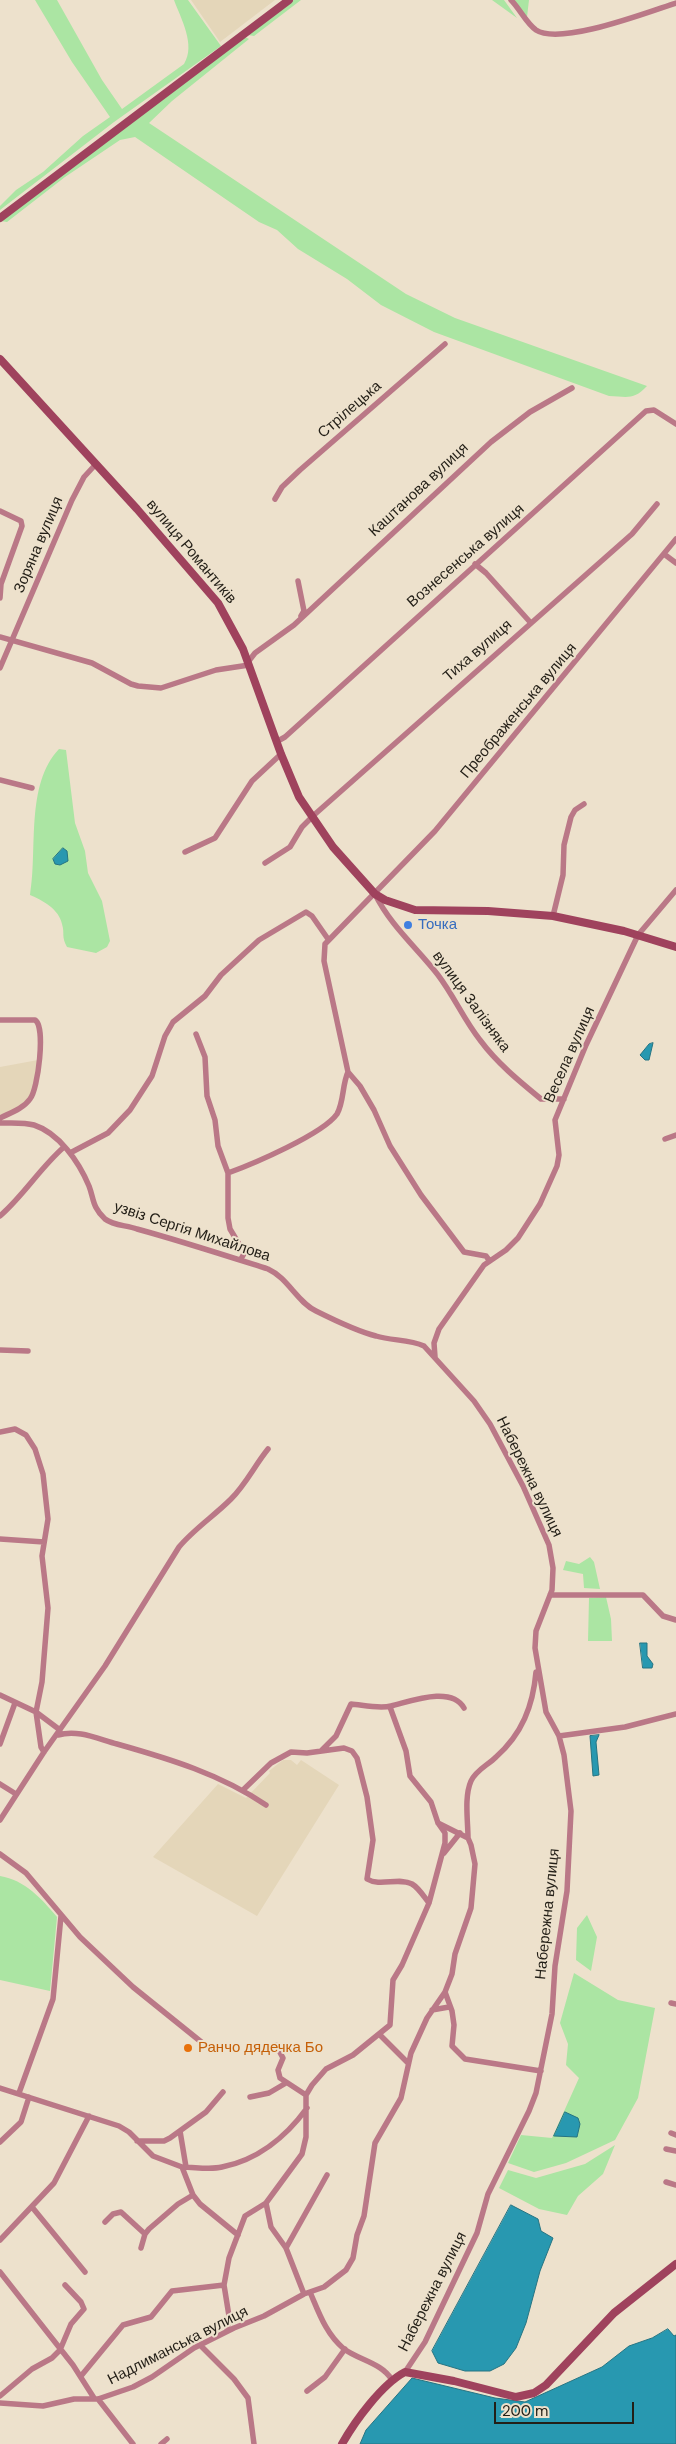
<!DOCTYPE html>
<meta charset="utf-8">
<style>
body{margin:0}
#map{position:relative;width:676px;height:2444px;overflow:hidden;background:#ede1cc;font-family:"DM Sans",sans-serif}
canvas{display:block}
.scale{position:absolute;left:494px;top:2402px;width:140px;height:22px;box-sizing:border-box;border:2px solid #231f17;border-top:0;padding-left:6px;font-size:15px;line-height:18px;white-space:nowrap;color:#231f17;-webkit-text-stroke:4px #ede1cc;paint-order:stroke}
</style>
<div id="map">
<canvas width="676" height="2444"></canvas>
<div class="scale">200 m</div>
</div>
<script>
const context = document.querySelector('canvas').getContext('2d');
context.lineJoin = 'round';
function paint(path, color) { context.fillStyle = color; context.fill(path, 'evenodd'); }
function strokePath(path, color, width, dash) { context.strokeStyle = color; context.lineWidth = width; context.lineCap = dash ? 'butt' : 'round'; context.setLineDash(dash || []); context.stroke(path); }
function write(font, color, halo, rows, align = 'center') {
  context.font = font + ' "DM Sans",sans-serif'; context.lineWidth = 4; context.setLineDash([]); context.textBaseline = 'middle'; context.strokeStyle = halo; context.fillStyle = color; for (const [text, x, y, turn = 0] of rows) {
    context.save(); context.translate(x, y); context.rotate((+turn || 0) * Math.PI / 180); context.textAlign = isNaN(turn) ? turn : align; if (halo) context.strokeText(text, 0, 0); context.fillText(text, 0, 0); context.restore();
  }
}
const built = new Path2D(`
 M191 0H275L220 42Z
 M38 1060 34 1091 25 1108 0 1117V1067Z
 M283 1760H291L297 1765 301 1760 339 1785 257 1916 153 1857 218 1784 246 1798 270 1773 269 1771Z`);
const green = new Path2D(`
 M35 0H57L102 80 122 109 184 64C196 45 181 19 174 0H188L221 46 114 122 0 210V206L16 190 43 172 83 136 110 117 72 62Z
 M294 0H301L254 36 248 35Z
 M492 0H504L517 18Z
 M513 0H529L527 17Z
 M245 37 249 39 172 101 149 123 406 294 455 318 647 386C634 400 628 397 609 396L434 332 381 305 347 279 298 249 277 230 259 222 135 137 120 140 65 177 7 222 1 221Z
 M59 749 66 750 75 823 85 851 88 873 102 901 110 941 107 947 96 953 67 947C61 936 65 934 62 924 59 909 42 900 30 895 38 850 25 785 59 749Z
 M590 1557 594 1562 600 1589 584 1588 583 1574 563 1570 566 1561 579 1564Z
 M606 1597 611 1619 612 1641H588L589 1598Z
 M0 1876C25 1880 42 1899 57 1917L50 1991 0 1980Z
 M587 1915 597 1937 591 1971 576 1960 577 1928Z
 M574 1973 618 2000 655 2008 638 2098 615 2140 566 2163 534 2172 508 2163 521 2135 552 2138 579 2078 566 2065 568 2044 560 2023Z
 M615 2145 603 2174 578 2196 567 2215 539 2209 499 2188 508 2170 536 2178 585 2164Z`);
const water = new Path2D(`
 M63 848 67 851 68 861 60 865 55 864 53 859Z
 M653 1043 649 1060H645L640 1055 649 1044Z
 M640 1643H647V1656L653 1664 652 1668H643Z
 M599 1735 596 1742 599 1775 593 1776 590 1736Z
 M565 2112 578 2118 580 2124 577 2137 554 2136Z
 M511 2205 538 2219 541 2231 553 2238 540 2271 526 2323 516 2348 504 2364 490 2371H465L438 2363 432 2351Z
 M668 2329 674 2336 676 2335V2444H360L366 2430 412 2378 495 2398 525 2402 602 2367 629 2346 652 2338Z`);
const street = new Path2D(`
 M511 0C520 9 526 23 536 30 560 46 648 12 676 3
 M275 499 282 487 300 470 445 344
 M0 511 21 521 22 526 1 584 0 598
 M664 554 676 563
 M475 564 486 573 530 622
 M298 581 304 611 301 616
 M0 637 92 663 131 684 138 686 161 688 216 670 249 665
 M248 662 255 653 294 625 491 442 530 412 572 388
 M0 668 72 500 84 477 96 464
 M276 742 285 737 646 411 654 410 676 424
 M0 780 32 788
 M185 852 215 838 252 781 281 754
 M265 863 290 847 302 827 314 815 632 534 657 504
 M375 894C390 925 417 948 438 975 454 996 464 1020 480 1040 497 1063 519 1081 541 1099H564
 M553 916 563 875 564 845 571 817 575 810 584 804
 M0 1020H35C46 1026 38 1090 30 1099 23 1109 10 1113 0 1118
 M196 1034 205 1057 207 1096 215 1120 218 1146 228 1173V1218L230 1229 239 1244 246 1250 241 1259
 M0 1123C11 1123 24 1122 34 1125 59 1133 79 1162 89 1186 94 1199 92 1207 105 1219 114 1226 127 1225 137 1229 181 1241 224 1255 268 1269 288 1278 297 1302 316 1311 334 1320 356 1331 376 1336 392 1341 409 1339 424 1346L474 1401 490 1424 523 1486 549 1545 553 1568 552 1590 536 1631 535 1648 546 1712 559 1736 564 1755 571 1811 567 1891 555 1966 552 2014 536 2093 529 2111 488 2194 477 2233 425 2342 405 2372
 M665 1139 676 1135
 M70 1153 108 1133 130 1110 152 1076 165 1036 173 1022 205 996 221 975 259 940 306 912 312 916 328 939
 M228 1173C253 1164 323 1134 337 1114 344 1102 342 1085 348 1072
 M0 1216C24 1195 40 1168 64 1147
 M489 1260 486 1256 464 1252 421 1195 390 1146 374 1110 360 1086 348 1072 324 961 325 944 435 831 676 539
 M0 1350 28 1351
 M435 1357 434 1343 439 1329 484 1265 506 1250 518 1238 540 1204 557 1166 559 1155 555 1120 586 1045 638 935 676 890
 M0 1432 15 1429 26 1435 35 1449 43 1474 48 1519 42 1556 48 1608 42 1682 36 1712 41 1747 44 1752
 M0 1539 44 1542
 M550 1595H643L663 1616 676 1620
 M0 1695 36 1712 60 1730
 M58 1735C78 1729 98 1739 117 1744 170 1759 220 1774 266 1805
 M559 1736 625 1727 676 1714
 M0 1744 15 1703
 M321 1751 336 1736 351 1704C363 1705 379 1709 391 1706 409 1702 451 1685 464 1708
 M0 1784 16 1794
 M243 1790 271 1763 291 1752 307 1753 344 1748 352 1751 357 1758 367 1797 373 1840 367 1879C380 1887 399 1877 412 1884 419 1888 424 1897 429 1903
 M0 1820 44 1752 105 1666 179 1547C194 1529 214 1516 231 1499 246 1484 255 1465 268 1449
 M468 1838C468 1821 464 1797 471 1781 476 1770 488 1765 496 1757 522 1734 533 1706 536 1672
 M444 1853 460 1833
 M0 1854 26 1873 80 1937 133 1987 205 2045
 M445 1992 452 2011 454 2025 452 2046 465 2059 541 2071
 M671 2003 676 2004
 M432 2010 449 2007
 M379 2034 408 2063
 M276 2045 283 2058 278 2070 280 2078 306 2095
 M0 2088 119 2126 129 2132 153 2156 182 2167 193 2195 200 2204 238 2235
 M19 2093 53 1999 61 1916
 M250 2097 269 2093 286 2083
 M180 2131 186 2167
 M671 2133 676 2135
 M137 2141H164L170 2138 206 2112 223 2092
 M0 2142 21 2122 29 2097
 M666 2149 676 2151
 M182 2167C195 2167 210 2170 222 2167 257 2160 286 2137 307 2108
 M666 2182 676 2185
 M32 2207 85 2272
 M105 2222 113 2214 121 2212 145 2234
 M0 2240 54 2183 89 2116
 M141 2248 145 2234 149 2229 178 2204 193 2195
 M286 2248 327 2175
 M0 2272 73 2365 94 2398
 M224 2285 229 2316 227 2331
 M310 2292C319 2313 326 2334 344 2349 359 2360 382 2363 392 2380
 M304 2294 286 2248 271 2227 266 2203 302 2154 306 2137V2095L312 2085 326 2069 353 2055 390 2025 393 1980 402 1965 429 1903 445 1843V1833L438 1823 431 1802 410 1776 406 1751 390 1707
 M200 2345 234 2379 248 2398 254 2444
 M81 2376 123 2325 151 2317 172 2291 224 2285 229 2258 245 2216 266 2203
 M307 2391 325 2377 345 2349
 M0 2396 32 2369 52 2358 60 2350 71 2324 84 2309 81 2302 65 2285
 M98 2399 133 2444
 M0 2403 43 2406 74 2399H98L133 2387 152 2377 194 2348 234 2328 264 2316 304 2294 324 2287 346 2270 353 2258 357 2235 364 2216 375 2143 401 2098 411 2053 427 2018 445 1992 452 1974 455 1954 471 1908 475 1864 471 1845 468 1838 438 1823
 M161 2444 167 2439`);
const secondary = new Path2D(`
 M0 218 289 0
 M0 359 137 509 218 603 243 649 281 754 299 797 333 847 375 894 385 900 415 910 488 911 553 916 624 931 676 947
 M342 2444C355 2421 382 2384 405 2372L454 2381 516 2397 534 2393 546 2385 614 2313 676 2264`);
const markers = [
 [408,925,5,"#3f7fe0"],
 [188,2048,5,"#e8710a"]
];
const streetNames = [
 ["Стрілецька",350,410,-41],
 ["Каштанова вулиця",419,490,-43],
 ["Зоряна вулиця",39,545,-67],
 ["вулиця Романтиків",191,552,50],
 ["Вознесенська вулиця",466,556,-41],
 ["Тиха вулиця",478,651,-41],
 ["Преображенська вулиця",519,711,-50],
 ["вулиця Залізняка",471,1002,54],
 ["Весела вулиця",570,1055,-66],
 ["узвіз Сергія Михайлова",192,1232,18],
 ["Набережна вулиця",529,1477,64],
 ["Набережна вулиця",548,1914,-84],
 ["Набережна вулиця",433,2292,-63],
 ["Надлиманська вулиця",178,2346,-27]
];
const shopNames = [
 ["Точка",418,925]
];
const foodNames = [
 ["Ранчо дядечка Бо",198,2048]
];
paint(built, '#e4d6b9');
paint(green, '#abe5a3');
paint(water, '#2898b0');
strokePath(water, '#267482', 1);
strokePath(street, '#ba7887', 5.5);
strokePath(secondary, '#9f425d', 8);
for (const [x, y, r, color] of markers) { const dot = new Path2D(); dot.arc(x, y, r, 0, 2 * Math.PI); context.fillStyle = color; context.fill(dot); strokePath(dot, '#ede1cc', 2); }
write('15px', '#231f17', '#ede1cc', streetNames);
write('15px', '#366cbe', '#ede1cc', shopNames, 'left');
write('15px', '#c56008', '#ede1cc', foodNames, 'left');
</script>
